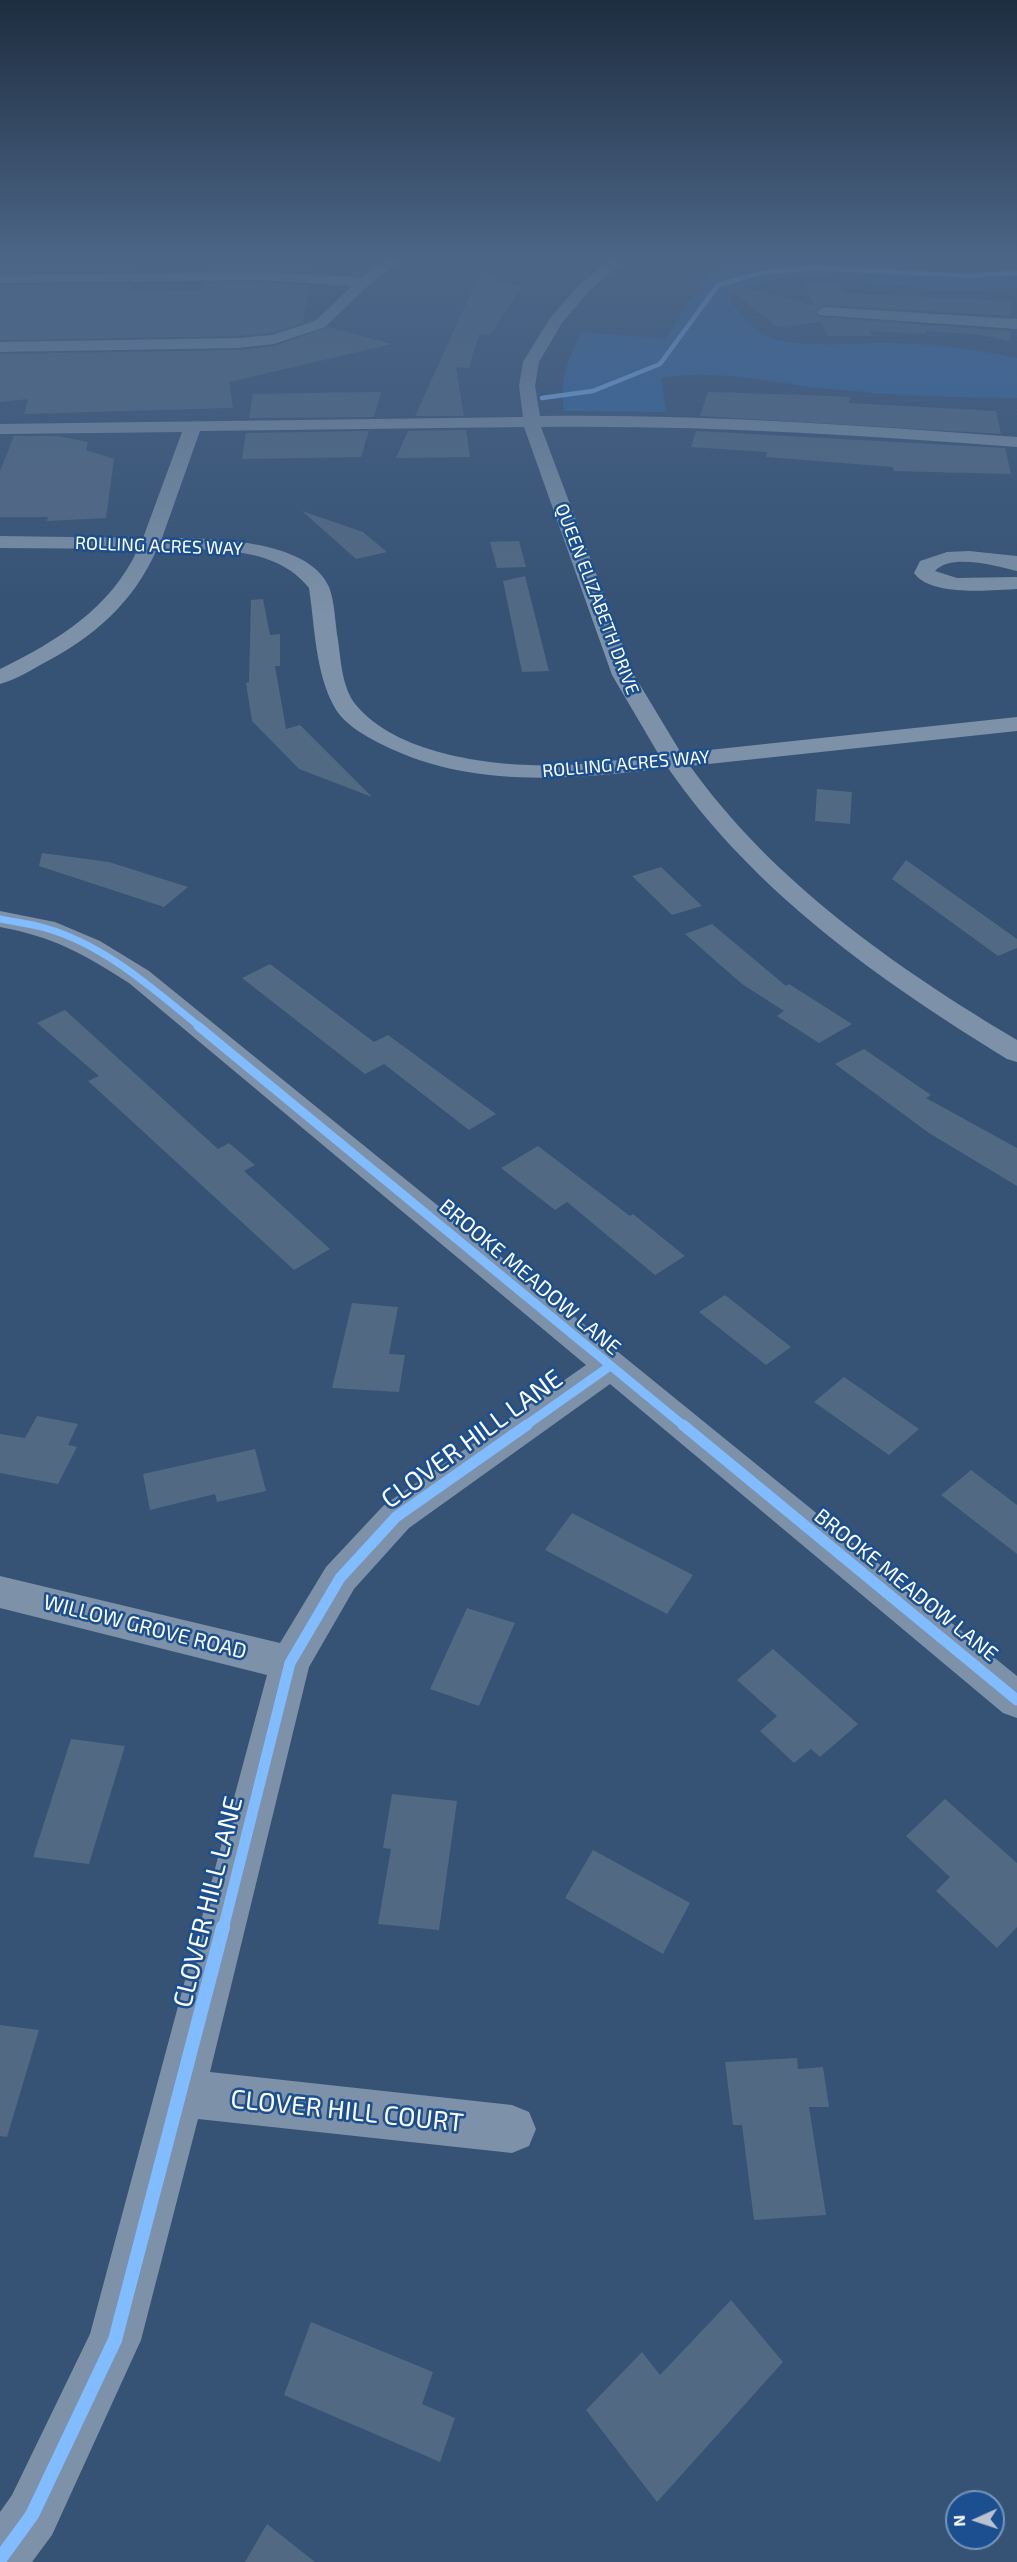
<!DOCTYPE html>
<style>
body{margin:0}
#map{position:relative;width:1017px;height:2562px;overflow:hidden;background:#365274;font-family:"Exo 2",sans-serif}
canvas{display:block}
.north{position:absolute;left:945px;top:2490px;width:60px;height:60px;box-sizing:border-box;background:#1b4f8f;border:2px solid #7695bc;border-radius:50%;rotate:267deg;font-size:16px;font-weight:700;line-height:24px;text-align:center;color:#fff}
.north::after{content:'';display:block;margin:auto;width:21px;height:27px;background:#b9c2ce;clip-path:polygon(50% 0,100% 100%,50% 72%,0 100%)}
</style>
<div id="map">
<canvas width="1017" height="2562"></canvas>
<div class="north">N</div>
</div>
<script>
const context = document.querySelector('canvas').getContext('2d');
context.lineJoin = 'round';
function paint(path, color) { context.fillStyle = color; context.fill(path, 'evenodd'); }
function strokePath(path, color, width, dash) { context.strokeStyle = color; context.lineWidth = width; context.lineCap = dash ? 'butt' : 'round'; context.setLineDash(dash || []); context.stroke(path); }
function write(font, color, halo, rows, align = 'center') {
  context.font = font + ' "Exo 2",sans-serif'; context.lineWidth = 5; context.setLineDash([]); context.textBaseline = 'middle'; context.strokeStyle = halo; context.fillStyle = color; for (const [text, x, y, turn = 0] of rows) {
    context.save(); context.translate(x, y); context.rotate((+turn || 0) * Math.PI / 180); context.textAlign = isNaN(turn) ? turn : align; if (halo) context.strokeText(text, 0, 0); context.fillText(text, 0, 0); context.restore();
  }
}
const green = new Path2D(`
 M722 261H873L927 270 964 273 1017 267V288C984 290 949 292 916 288 860 282 784 264 731 293L729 300C738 310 749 326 760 333 789 351 855 342 888 343 931 344 975 349 1017 358V398C954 398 892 395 829 389 772 383 718 368 661 378L666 412 564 411C560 381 567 359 582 332L665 339 702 283Z`);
const building = new Path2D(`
 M0 261H145L140 271 0 273Z
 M206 261H314L312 272 204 270Z
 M481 271 496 277 494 282 521 287 490 335 479 334 469 368 456 367 464 416H415Z
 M716 279 814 306 805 284H841L845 293 1011 301V316L824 305 814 312 819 317 1010 331V341L981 335 926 331V334L870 331 872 336H827L821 322 777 327Z
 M260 282 310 285 303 321 306 322 272 333 238 336 0 340V285L134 284 130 291 200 290 202 283Z
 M328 327 392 344 229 382 233 408 24 414 28 399 0 402V354L238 350 275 346Z
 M381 392 374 417 249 418 253 394Z
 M708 392 831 396 850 397 849 403 996 411 1001 434 700 416Z
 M466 430 470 457 396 458 408 431Z
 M369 431 361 457 242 459 246 433Z
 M696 431 1005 448 1011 474 894 471 893 467 766 457 767 452 691 447Z
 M14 436H57L88 442 86 450 114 459 106 518 47 521 48 517H0V471Z
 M302 511 363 532 387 552 356 559Z
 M519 541 526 567 497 568 490 542Z
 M525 576 549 671 522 672 503 581Z
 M263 599 270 635 280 634V666H275L286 729 300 725 372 797 299 769 252 721 246 683 249 682 251 600Z
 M817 789 852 792 850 824 815 821Z
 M42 853 109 862 188 887 164 907 39 866Z
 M906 860 1017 939V948L998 956 892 879Z
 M661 867 702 906 672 915 632 876Z
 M712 924 786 986 789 984 852 1024 819 1043 777 1016 784 1011 742 984 685 934Z
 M270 964 374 1042 388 1035 496 1114 469 1130 384 1064 365 1074 242 978Z
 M65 1010 218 1149 229 1143 255 1165 244 1171 330 1249 294 1270 88 1081 99 1076 37 1023Z
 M864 1049 931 1095 926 1098 1017 1148V1186L929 1133 835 1064Z
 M538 1146 630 1216 633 1214 685 1256 655 1275 567 1202 555 1210 501 1168Z
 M725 1295 791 1347 766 1365 699 1312Z
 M352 1303 398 1307 389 1354 405 1355 399 1392 332 1388Z
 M844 1377 919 1429 889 1455 814 1402Z
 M37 1416 78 1424 68 1445 77 1447 58 1484 0 1473V1434L25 1438Z
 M255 1449 266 1491 217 1502 215 1494 150 1510 143 1474Z
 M971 1470 1017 1505V1554L941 1495Z
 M572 1513 693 1575 667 1614 545 1550Z
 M467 1608 515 1623 479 1706 430 1689Z
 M773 1649 858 1724 820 1757 811 1749 794 1763 760 1731 777 1716 737 1680Z
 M71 1739 125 1746 89 1864 33 1857Z
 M392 1794 457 1801 439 1930 378 1924 391 1849 383 1848Z
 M945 1799 1017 1863V1927L997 1948 936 1891 950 1877 906 1836Z
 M593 1850 690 1903 663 1954 565 1898Z
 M0 2025 39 2030 7 2137 0 2136Z
 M797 2058 798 2069 823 2067 829 2107H809L826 2215 754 2220 742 2125H733L725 2062Z
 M731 2300 783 2362 657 2502 586 2410 642 2352 660 2375Z
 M311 2322 433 2372 422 2404 455 2418 440 2462 284 2395Z
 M267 2524 315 2562H245Z`);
const minor = new Path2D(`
 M384 261H401L369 285 325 327 274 344 238 348 0 352V342L238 338 272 335 315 321 352 286 260 280 0 283V275L260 272 361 277Z
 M608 261H624L588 292 562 323 539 362 535 386 540 416C701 414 856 425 1017 437V447C858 435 701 425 541 427L634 675 681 753 1017 717V731L690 766C774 883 895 967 1017 1040V1062L1007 1059C879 980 755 893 668 768 571 779 472 790 381 744 365 736 344 724 335 708 315 673 315 627 309 588 275 544 207 550 157 549 134 602 93 638 42 664 28 672 15 680 0 684V669C57 641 110 609 138 549L0 548V536L143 538 182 432 0 434V424L523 417 519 386 523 362 550 318 578 286ZM524 427 612 675 659 755C629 758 599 763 569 765 505 768 400 758 356 705 342 688 341 661 338 640 335 624 335 602 329 587 308 538 206 538 162 538L200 431Z
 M824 307 1017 319V329L819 315 816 312Z
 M969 551 1017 556V571C997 566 951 553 935 571L957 578 1017 577V589C991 590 931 597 914 573L920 561 947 552Z
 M0 911 55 922 100 941 149 971 1017 1676V1718L1003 1713 610 1384 409 1528 354 1589 309 1667 210 2072 512 2105 529 2112 536 2129 529 2146 512 2153 198 2119 141 2340 52 2535 32 2562H0V2512L12 2495 90 2334 267 1675 0 1608V1576L280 1643 326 1567 383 1506 586 1365 129 983C84 954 54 937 0 927Z`);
const cyclewayFar4 = new Path2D(`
 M542 398 593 391 660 364 718 285 760 273 813 268 970 276 1017 273`);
const cyclewayFar3 = new Path2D(`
 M0 919C15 922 31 924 45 928 105 945 153 989 200 1027`);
const cyclewayFar2 = new Path2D(`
 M198 1026 684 1426
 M525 1426 610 1366`);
const cyclewayFar1 = new Path2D(`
 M683 1425 1017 1700
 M223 1929 290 1663 340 1578 396 1517 527 1425`);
const cycleway = new Path2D(`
 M0 2559 32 2515 115 2340 223 1927`);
const farStreetnames = [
 ["ROLLING ACRES WAY",159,546,2],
 ["QUEEN ELIZABETH DRIVE",597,599,69],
 ["ROLLING ACRES WAY",626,764,-5]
];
const streetNames = [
 ["BROOKE MEADOW LANE",530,1277,40],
 ["BROOKE MEADOW LANE",906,1585,39],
 ["WILLOW GROVE ROAD",145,1627,14]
];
const nearStreetnames = [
 ["CLOVER HILL LANE",472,1439,-36],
 ["CLOVER HILL LANE",208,1902,-76],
 ["CLOVER HILL COURT",347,2111,6]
];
paint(green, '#2f66a5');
paint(building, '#526984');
paint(minor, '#7d92a8');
strokePath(cyclewayFar4, '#80bcff', 4.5);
strokePath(cyclewayFar3, '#80bcff', 7);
strokePath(cyclewayFar2, '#80bcff', 9);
strokePath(cyclewayFar1, '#80bcff', 11);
strokePath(cycleway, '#80bcff', 14);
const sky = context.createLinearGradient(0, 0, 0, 620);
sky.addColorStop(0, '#1e2d40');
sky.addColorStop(0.42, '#4c6688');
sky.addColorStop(1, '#4c668800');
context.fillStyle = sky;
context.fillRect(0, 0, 1017, 620);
write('18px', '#fff', '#1b4f8f', farStreetnames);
write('21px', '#fff', '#1b4f8f', streetNames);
write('26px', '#fff', '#1b4f8f', nearStreetnames);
</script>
